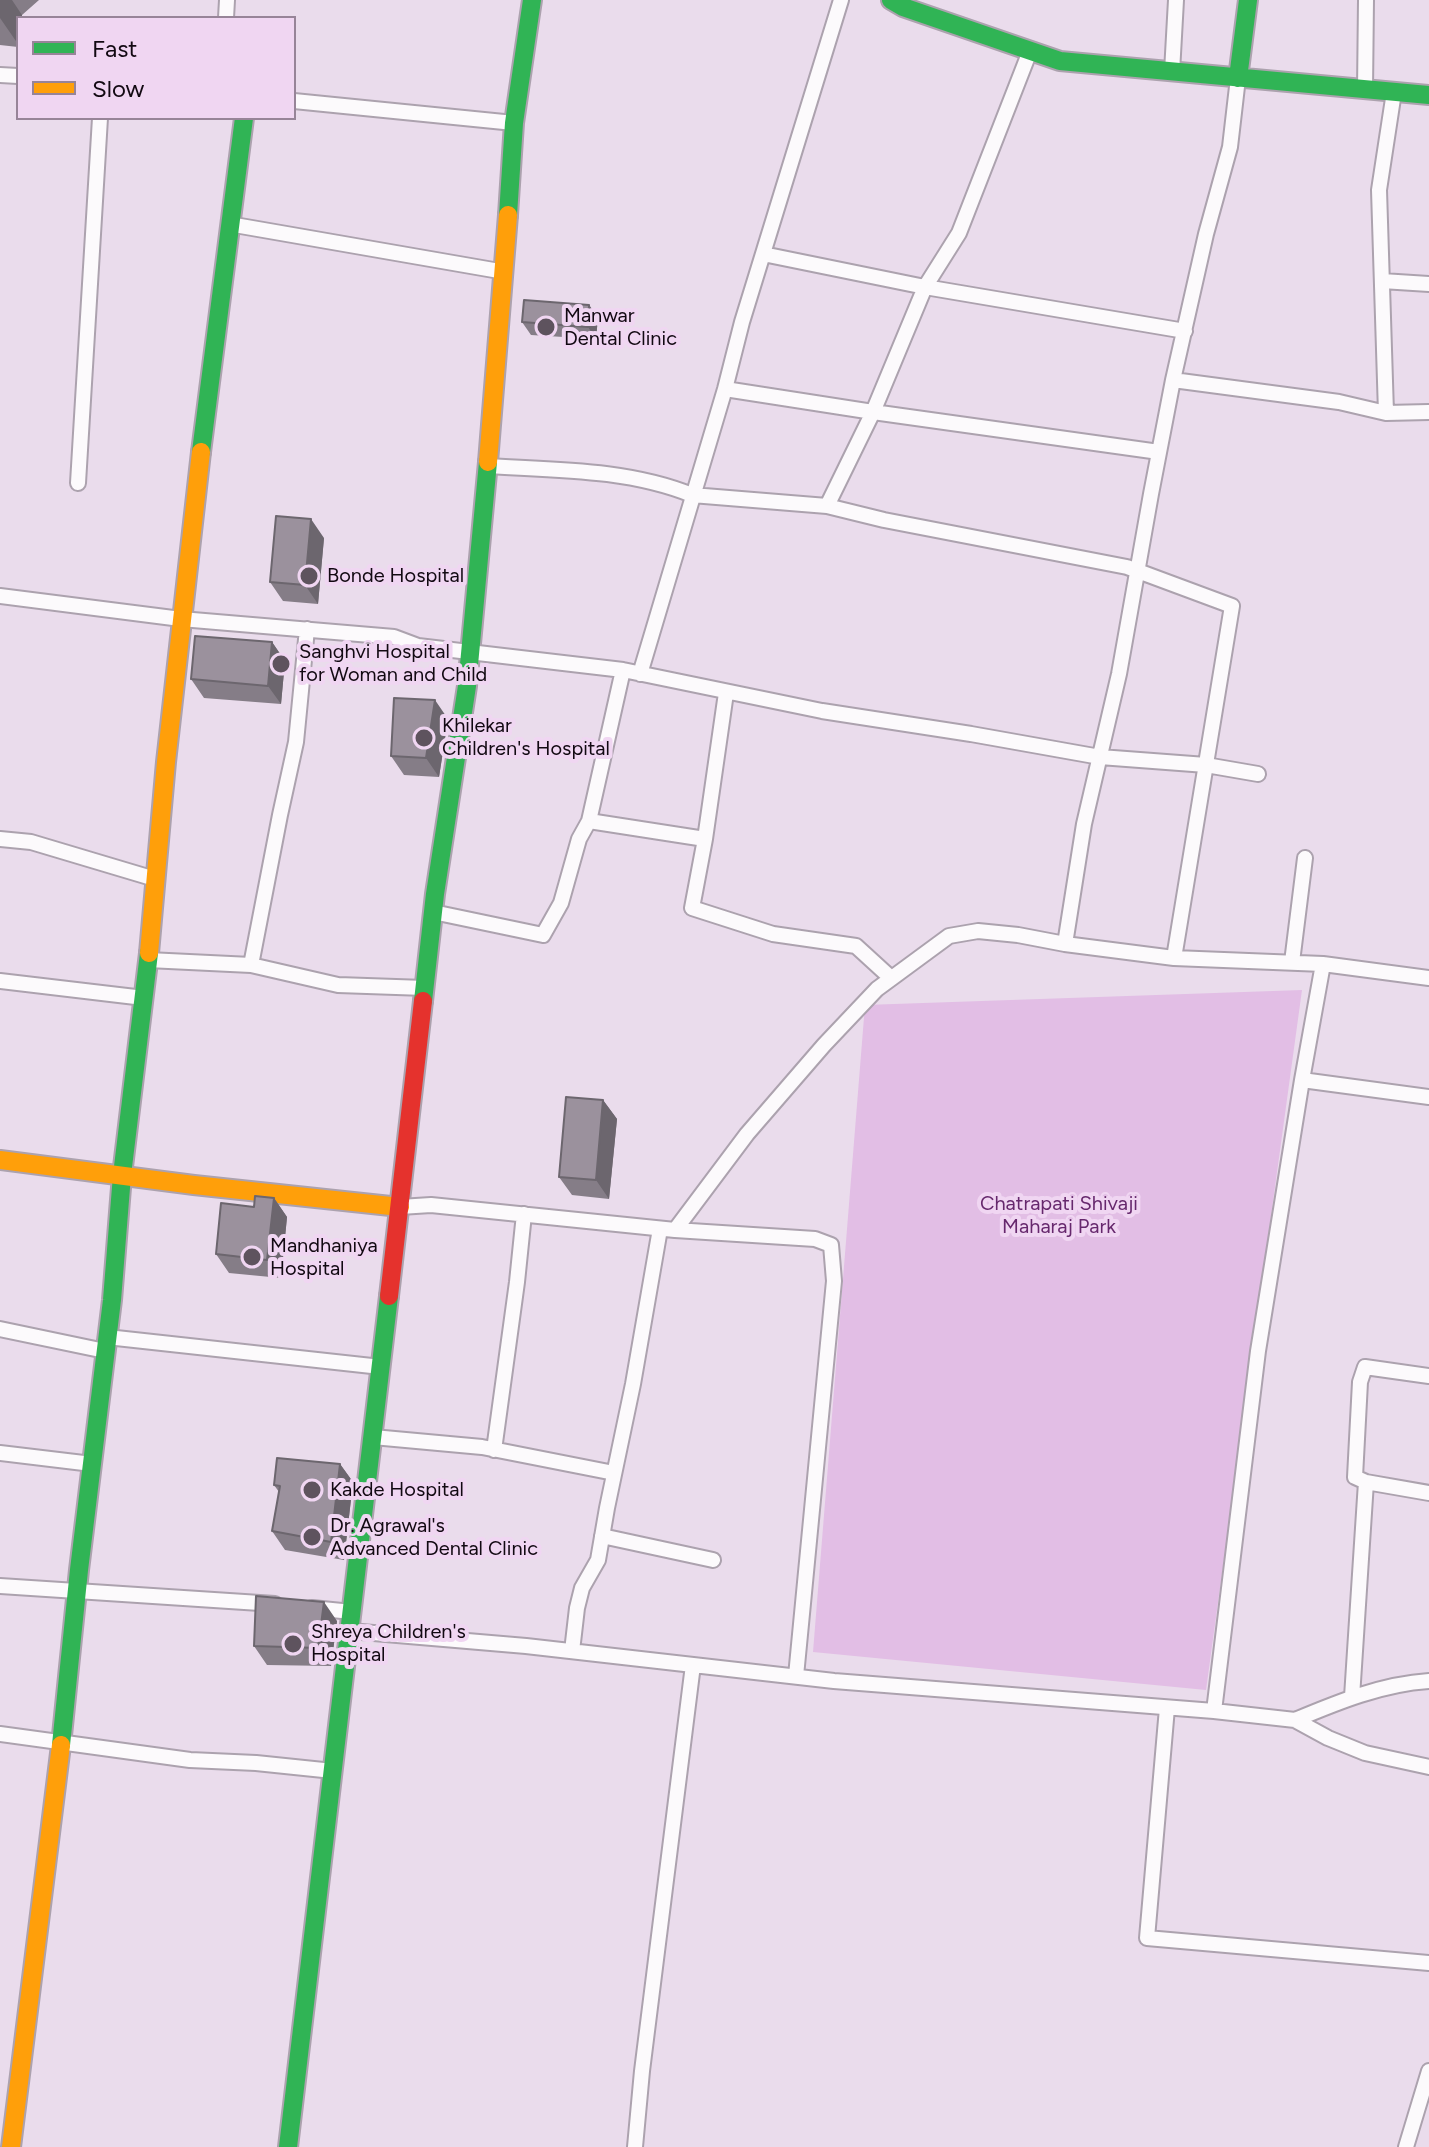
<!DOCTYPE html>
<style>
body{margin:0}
#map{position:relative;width:1429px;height:2147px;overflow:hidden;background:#eadcec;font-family:Figtree,sans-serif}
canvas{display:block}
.legend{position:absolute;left:16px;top:16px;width:280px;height:104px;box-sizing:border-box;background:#f0d6f2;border:2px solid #978498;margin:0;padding:10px 14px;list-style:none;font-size:24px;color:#120912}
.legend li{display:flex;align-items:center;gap:16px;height:40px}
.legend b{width:40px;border:2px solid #978498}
</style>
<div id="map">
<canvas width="1429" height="2147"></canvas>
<ul class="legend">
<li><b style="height:10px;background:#30b455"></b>Fast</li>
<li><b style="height:10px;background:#ff9f0a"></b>Slow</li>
</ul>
</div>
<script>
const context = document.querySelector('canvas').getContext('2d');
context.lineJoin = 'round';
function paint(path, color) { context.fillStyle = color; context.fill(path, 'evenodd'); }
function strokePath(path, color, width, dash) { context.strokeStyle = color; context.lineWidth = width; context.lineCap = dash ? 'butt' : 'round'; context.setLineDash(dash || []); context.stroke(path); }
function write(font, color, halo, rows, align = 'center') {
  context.font = font + ' Figtree,sans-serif'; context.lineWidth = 8; context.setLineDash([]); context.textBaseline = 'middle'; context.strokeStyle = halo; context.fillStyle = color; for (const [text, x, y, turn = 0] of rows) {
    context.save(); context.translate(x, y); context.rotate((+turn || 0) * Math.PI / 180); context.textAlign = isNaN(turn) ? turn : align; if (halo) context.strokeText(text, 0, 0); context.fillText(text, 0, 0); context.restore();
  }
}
const green = new Path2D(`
 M1302 990 1206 1690 813 1652 865 1005Z`);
const street = new Path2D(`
 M226 18 227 0
 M1030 51 959 233 925 287 873 412 1159 452
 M1172 72 1176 0
 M0 75 18 76
 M1365 90 1366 0
 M1394 92 1379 190 1386 413 1429 412
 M294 101 514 123
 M229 224 505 272
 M763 254 925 287 1185 331
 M1382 281 1429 284
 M1173 380 1339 402 1386 413
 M487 466C555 470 628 469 692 495L827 506 873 412 725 389
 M78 483 100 118
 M827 506 884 520 1127 567 1232 606 1174 958
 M0 596 181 619 394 637 418 646 623 670 822 711 971 734 1100 757 1206 765 1258 774
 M640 674 725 389 742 322 841 0
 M726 693 705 839 692 908 773 934 856 946 891 978
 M589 821 705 839
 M0 839 31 842 155 879
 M433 912 543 935 561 903 579 839 589 821 623 670
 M1065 944 1174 958 1323 964 1429 978
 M148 960 251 965 338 985 425 988
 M1292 962 1305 858
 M251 965 280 815 296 742 307 629
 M0 981 144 998
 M1302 1080 1429 1097
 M400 1207 431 1205 675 1230 747 1134 824 1045 877 989 949 936 978 931 1018 935 1065 944 1084 824 1119 674 1151 494 1173 380 1206 234 1230 147 1238 78
 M675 1230 815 1239 831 1245 834 1281 796 1676
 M0 1329 105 1351
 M107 1337 381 1367
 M1429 1376 1365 1367 1360 1382 1355 1477 1366 1482 1429 1493
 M373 1437 482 1447 614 1473
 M494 1450 517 1282 524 1214
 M0 1453 92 1464
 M602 1536 713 1560
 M0 1586 275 1604
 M312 1608 352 1612
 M350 1631 526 1646 834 1681 1214 1711 1295 1720 1328 1738 1365 1753 1429 1767
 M572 1651 577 1608 582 1588 598 1560 607 1508 633 1384 660 1229
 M1352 1697 1366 1482
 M1167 1708 1147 1938 1429 1963
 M1214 1711 1258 1351 1302 1080 1323 964
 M1295 1720C1338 1702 1382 1684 1429 1681
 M0 1734 190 1760 256 1763 333 1771
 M635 2147 642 2071 693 1665
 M1406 2147 1429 2071`);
const fast = new Path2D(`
 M891 0 903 7 1060 61 1429 95
 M1238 78 1248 0
 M508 215 514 123 532 0
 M201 452 244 118
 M423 1001 435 894 467 686 488 462
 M61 1745 79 1570 112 1300 122 1175 149 953
 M288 2147 389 1296`);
const slow = new Path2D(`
 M488 462 508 215
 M149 953 166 762 201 452
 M0 1160 194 1185 400 1207
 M11 2147 61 1745`);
const jam = new Path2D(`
 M389 1296 423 1001`);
const wall = new Path2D(`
 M0 0H39L22 15V18H18V47L0 45Z
 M589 305 598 317 596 339 531 335 522 322Z
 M324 538 318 604 283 601 270 582Z
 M272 642 285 661 281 704 204 698 191 679Z
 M448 719 439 777 404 775 391 756Z
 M603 1100 617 1119 609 1199 572 1195 559 1177Z
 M274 1198 287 1217 281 1278 229 1273 216 1254 254 1207Z
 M340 1464 353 1482 344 1560 285 1550 272 1531 279 1492 274 1485Z
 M337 1621 331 1666 267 1665 254 1646Z`);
const shadedWall = new Path2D(`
 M0 0H12L22 15V18H18V44L0 18Z
 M589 305 598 317 596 339 588 327Z
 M311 519 324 538 318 604 305 585Z
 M272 642 285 661 281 704 268 686Z
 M435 700 448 719 439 777 426 758Z
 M603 1100 617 1119 609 1199 596 1180Z
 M274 1198 287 1217 281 1278 267 1260Z
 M340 1464 353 1482 344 1560 331 1542Z
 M324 1602 337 1621 331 1666 318 1648Z`);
const building = new Path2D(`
 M524 300 589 305 588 327 522 322Z
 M276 516 311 519 305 585 270 582Z
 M195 636 272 642 268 686 191 679Z
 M394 698 435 700 426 758 391 756Z
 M566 1097 603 1100 596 1180 559 1177Z
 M255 1196 274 1198 267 1260 216 1254 221 1203 254 1207Z
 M277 1458 340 1464 331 1542 272 1531 280 1486 274 1485Z
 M256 1596 324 1602 318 1648 254 1646Z`);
const markers = [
 [546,327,10,"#5e535e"],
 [309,576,10,"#5e535e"],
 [281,664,10,"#5e535e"],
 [424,738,10,"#5e535e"],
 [252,1257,10,"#5e535e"],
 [312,1490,10,"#5e535e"],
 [312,1537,10,"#5e535e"],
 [293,1644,10,"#5e535e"]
];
const poiNames = [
 ["Manwar",564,316],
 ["Dental Clinic",564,339],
 ["Bonde Hospital",327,576],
 ["Sanghvi Hospital",299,652],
 ["for Woman and Child",299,675],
 ["Khilekar",442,726],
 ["Children's Hospital",442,749],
 ["Mandhaniya",270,1246],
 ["Hospital",270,1269],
 ["Kakde Hospital",330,1490],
 ["Dr. Agrawal's",330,1526],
 ["Advanced Dental Clinic",330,1549],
 ["Shreya Children's",311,1632],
 ["Hospital",311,1655]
];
const parkNames = [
 ["Chatrapati Shivaji",1059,1204],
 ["Maharaj Park",1059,1227]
];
paint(green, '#e2bee5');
strokePath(street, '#aca2ae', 18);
strokePath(fast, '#aca2ae', 22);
strokePath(slow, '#aca2ae', 22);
strokePath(jam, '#aca2ae', 22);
strokePath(street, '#fcfafc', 14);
strokePath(fast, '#30b455', 18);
strokePath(slow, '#ff9f0a', 18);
strokePath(jam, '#e5322d', 18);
paint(wall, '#857d87');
paint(shadedWall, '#6c666e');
paint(building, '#9b919d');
strokePath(building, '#6c666e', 2);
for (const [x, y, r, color] of markers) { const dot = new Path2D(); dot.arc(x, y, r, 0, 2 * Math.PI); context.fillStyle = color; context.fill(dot); strokePath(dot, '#f0d6f2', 3); }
write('20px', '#120912', '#f0d6f2', poiNames, 'left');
write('20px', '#66286d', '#f0d6f2', parkNames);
</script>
